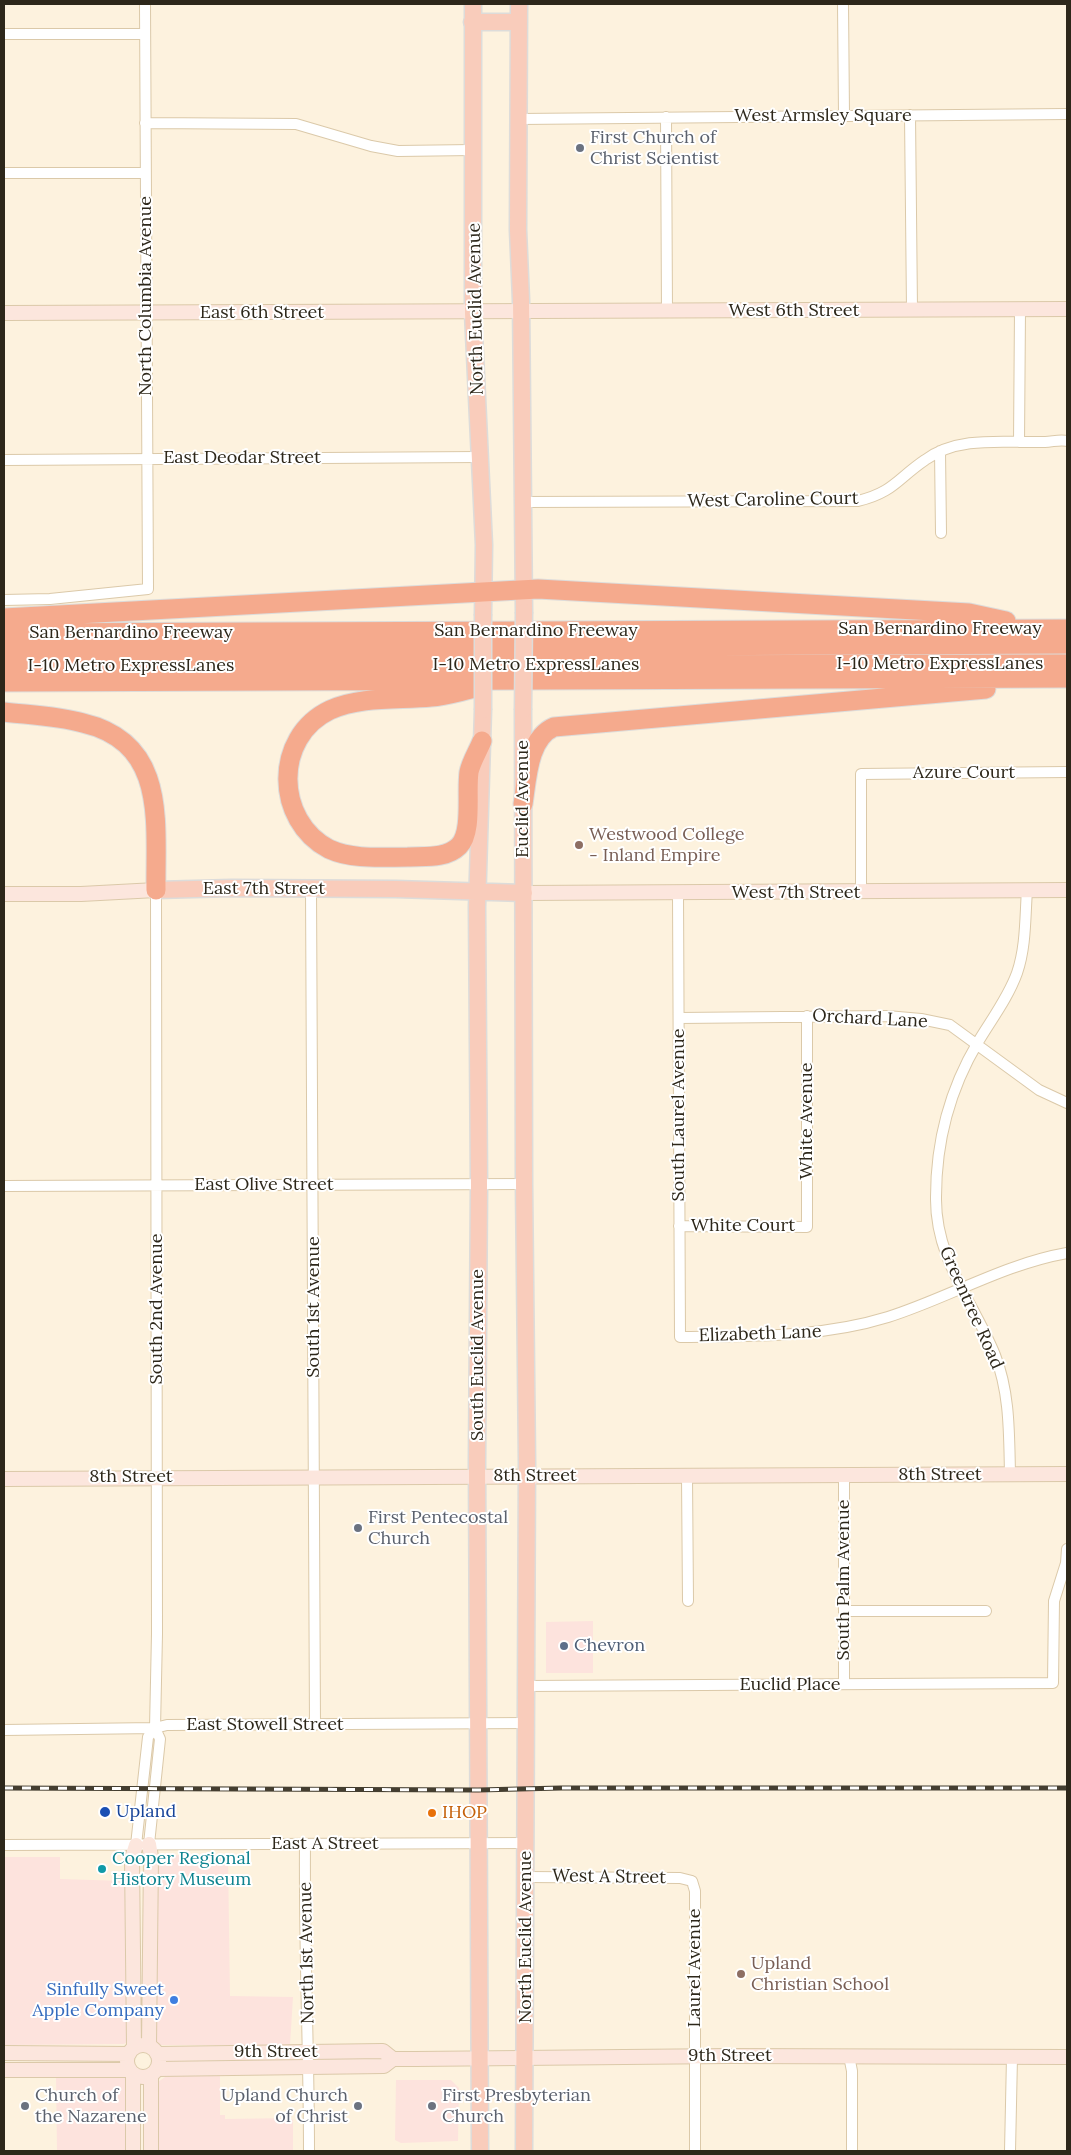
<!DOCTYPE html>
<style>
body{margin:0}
#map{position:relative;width:1071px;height:2155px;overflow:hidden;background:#fdf2de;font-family:Lora,serif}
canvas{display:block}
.frame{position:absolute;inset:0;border:5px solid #2d271a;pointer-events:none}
</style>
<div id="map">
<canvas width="1071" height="2155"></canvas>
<div class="frame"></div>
</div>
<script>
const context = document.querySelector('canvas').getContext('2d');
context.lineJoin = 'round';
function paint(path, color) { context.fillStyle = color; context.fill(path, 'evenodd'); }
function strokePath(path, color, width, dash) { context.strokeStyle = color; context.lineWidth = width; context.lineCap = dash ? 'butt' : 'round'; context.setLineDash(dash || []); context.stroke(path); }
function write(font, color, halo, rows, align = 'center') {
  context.font = font + ' Lora,serif'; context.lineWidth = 4; context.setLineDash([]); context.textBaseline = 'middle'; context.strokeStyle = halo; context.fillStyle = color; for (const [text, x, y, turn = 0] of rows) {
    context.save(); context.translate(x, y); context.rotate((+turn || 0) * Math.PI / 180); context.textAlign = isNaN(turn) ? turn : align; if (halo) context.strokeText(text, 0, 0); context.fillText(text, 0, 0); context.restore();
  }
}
const commercial = new Path2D(`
 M593 1621V1673H546V1622Z
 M160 1855 228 1856 230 1996 293 1997 290 2045H158L156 2043 157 1856Z
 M4 1857H60V1879L125 1881 127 2042 124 2044 4 2045Z
 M125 2075 128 2078V2151H57L56 2077Z
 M168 2075H220V2115H225V2119L290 2118 293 2120V2151H156V2087L158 2082Z
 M396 2080H451L459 2088 458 2141 401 2143 395 2140Z`);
const street = new Path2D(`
 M843 4 844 115
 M4 34H145
 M910 115 912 310
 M666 117 667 311
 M520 119 1067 114
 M145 123 296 124 371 146 398 151 473 150
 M4 173H145
 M1019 442 1020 310
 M940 451 941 533
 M4 460 480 457
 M523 502 858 501C894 492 897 479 925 460 959 435 1005 443 1045 442 1052 442 1060 439 1067 441
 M4 600 50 599 148 589 145 4
 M311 889 315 1725
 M861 893V774L1067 772
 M678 894 680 1337C750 1336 820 1338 888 1317 948 1298 1004 1264 1067 1253
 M679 1018 887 1016 921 1019 950 1025 1039 1090 1067 1103
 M4 1186 524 1184
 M679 1226 807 1227V1016
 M1010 1474C1009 1434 1010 1393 995 1355 973 1301 935 1259 936 1197 936 1143 950 1089 978 1042 991 1020 1008 998 1017 973 1026 947 1025 918 1027 890
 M687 1476 688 1601
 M844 1476V1684
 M844 1611H986
 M527 1686 1053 1683 1054 1601 1066 1563 1067 1549
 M4 1730 155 1728 167 1725 527 1723
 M149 1844 160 1739 155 1728 157 1634 156 890
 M305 1844C304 1946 309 2049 309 2151
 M4 1845 526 1843
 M136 1845 148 1737 155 1728
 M526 1877 680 1878 692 1881 695 1891V2151
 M849 2056 852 2071V2151
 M1010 2151 1012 2057`);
const secondary = new Path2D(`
 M4 313 1067 309
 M524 893 1067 890
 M4 894H81L156 890
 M4 1479 1067 1474
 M149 1844 151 1857 149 2046
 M127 2061a16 16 0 1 1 32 0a16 16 0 1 1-32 0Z
 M134 2048 132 1858 136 1845
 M4 2053 129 2054
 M157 2054 383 2051 393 2059
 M157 2069 384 2066 393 2059H415L729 2056 1067 2057
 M4 2070H130
 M151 2075V2151
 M133 2151V2074`);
const primary = new Path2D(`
 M473 4V313L484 545 483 614
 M519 4 518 230 521 300 524 612
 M472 22H519
 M523 710 524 1184 527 1462 524 2151
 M156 890 232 888 396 889 524 893
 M480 2151 477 1462 479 1185 477 907 483 710`);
const highway = new Path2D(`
 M4 618 538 589 969 613 1006 621
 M4 633 1067 629
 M4 649 1067 644
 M4 666 1067 664
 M4 682 1067 678
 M476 688C461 691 446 696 431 697 398 700 361 696 330 710 273 737 275 821 329 849 353 860 382 857 408 857 424 856 446 859 459 846 473 832 466 792 469 772 471 762 478 751 482 741
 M4 712C30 715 58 716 83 723 168 743 155 823 156 890
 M523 804C527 779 528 738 554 727L986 689`);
const rail = new Path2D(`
 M4 1788 478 1790 561 1788H1067`);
const primaryBridge = new Path2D(`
 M483 710V614
 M523 710 524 612`);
const markers = [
 [580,148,5,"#6b7280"],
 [579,845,5,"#8d6e63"],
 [358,1528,5,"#6b7280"],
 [564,1646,5,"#5c6f8a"],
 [105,1812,6,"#1a4fb4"],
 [432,1813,5,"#e8710a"],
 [102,1869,5,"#0f9aa8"],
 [741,1974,5,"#8d6e63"],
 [174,2000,5,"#3f7fe0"],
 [25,2106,5,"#6b7280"],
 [358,2106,5,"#6b7280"],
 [432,2106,5,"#6b7280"]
];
const streetNames = [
 ["West Armsley Square",823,116],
 ["North Columbia Avenue",146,296,-90],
 ["North Euclid Avenue",476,309,-91],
 ["West 6th Street",794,311],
 ["East 6th Street",262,313],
 ["East Deodar Street",242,458],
 ["West Caroline Court",773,500,-1],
 ["San Bernardino Freeway",940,629],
 ["San Bernardino Freeway",536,631],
 ["San Bernardino Freeway",131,633],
 ["I-10 Metro ExpressLanes",940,664],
 ["I-10 Metro ExpressLanes",536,665],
 ["I-10 Metro ExpressLanes",131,666],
 ["Azure Court",964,773],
 ["Euclid Avenue",523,799,-90],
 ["East 7th Street",264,889],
 ["West 7th Street",796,893],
 ["Orchard Lane",870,1019,3],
 ["South Laurel Avenue",679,1115,-90],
 ["White Avenue",807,1121,-90],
 ["East Olive Street",264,1185],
 ["White Court",743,1226],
 ["South 1st Avenue",314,1307,-90],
 ["Greentree Road",971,1308,66],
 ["South 2nd Avenue",157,1309,-90],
 ["Elizabeth Lane",760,1334,-2],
 ["South Euclid Avenue",478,1355,-90],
 ["8th Street",940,1475],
 ["8th Street",535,1476],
 ["8th Street",131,1477],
 ["South Palm Avenue",844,1580,-90],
 ["Euclid Place",790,1685],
 ["East Stowell Street",265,1725],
 ["East A Street",325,1844],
 ["West A Street",609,1877,1],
 ["North Euclid Avenue",526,1937,-90],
 ["North 1st Avenue",307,1953,-91],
 ["Laurel Avenue",695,1968,-90],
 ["9th Street",276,2052],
 ["9th Street",730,2056]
];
const worshipNames = [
 ["First Church of",590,138],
 ["Christ Scientist",590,159],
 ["First Pentecostal",368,1518],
 ["Church",368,1539],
 ["Church of",35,2096],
 ["the Nazarene",35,2117],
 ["Upland Church",348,2096,"right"],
 ["of Christ",348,2117,"right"],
 ["First Presbyterian",442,2096],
 ["Church",442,2117]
];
const educationNames = [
 ["Westwood College",589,835],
 ["- Inland Empire",589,856],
 ["Upland",751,1964],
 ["Christian School",751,1985]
];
const serviceNames = [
 ["Chevron",574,1646]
];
const transitNames = [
 ["Upland",116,1812]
];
const foodNames = [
 ["IHOP",442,1813]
];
const cultureNames = [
 ["Cooper Regional",112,1859],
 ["History Museum",112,1880]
];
const shopNames = [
 ["Sinfully Sweet",164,1990],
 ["Apple Company",164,2011]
];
paint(commercial, '#fde3dd');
strokePath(street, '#dbc9a9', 12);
strokePath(secondary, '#dbc9a9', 16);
strokePath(primary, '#dddcda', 19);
strokePath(highway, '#dddcda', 21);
strokePath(street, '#fff', 10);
strokePath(secondary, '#fce6dd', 14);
strokePath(primary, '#f9ccbb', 16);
strokePath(highway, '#f5aa8d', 19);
strokePath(rail, '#443e30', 5);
strokePath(rail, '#fff', 3, [9]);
strokePath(primaryBridge, '#dddcda', 19, []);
strokePath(primaryBridge, '#f9ccbb', 16);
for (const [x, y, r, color] of markers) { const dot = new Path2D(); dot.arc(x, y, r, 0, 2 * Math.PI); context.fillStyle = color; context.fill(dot); strokePath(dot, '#fff', 2); }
write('18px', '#2d271a', '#fff', streetNames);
write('18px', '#5b616d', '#fff', worshipNames, 'left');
write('18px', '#785e54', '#fff', educationNames, 'left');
write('18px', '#4e5e75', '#fff', serviceNames, 'left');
write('18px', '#164399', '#fff', transitNames, 'left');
write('18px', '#c56008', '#fff', foodNames, 'left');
write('18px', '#0d838f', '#fff', cultureNames, 'left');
write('18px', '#366cbe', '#fff', shopNames, 'right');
</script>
